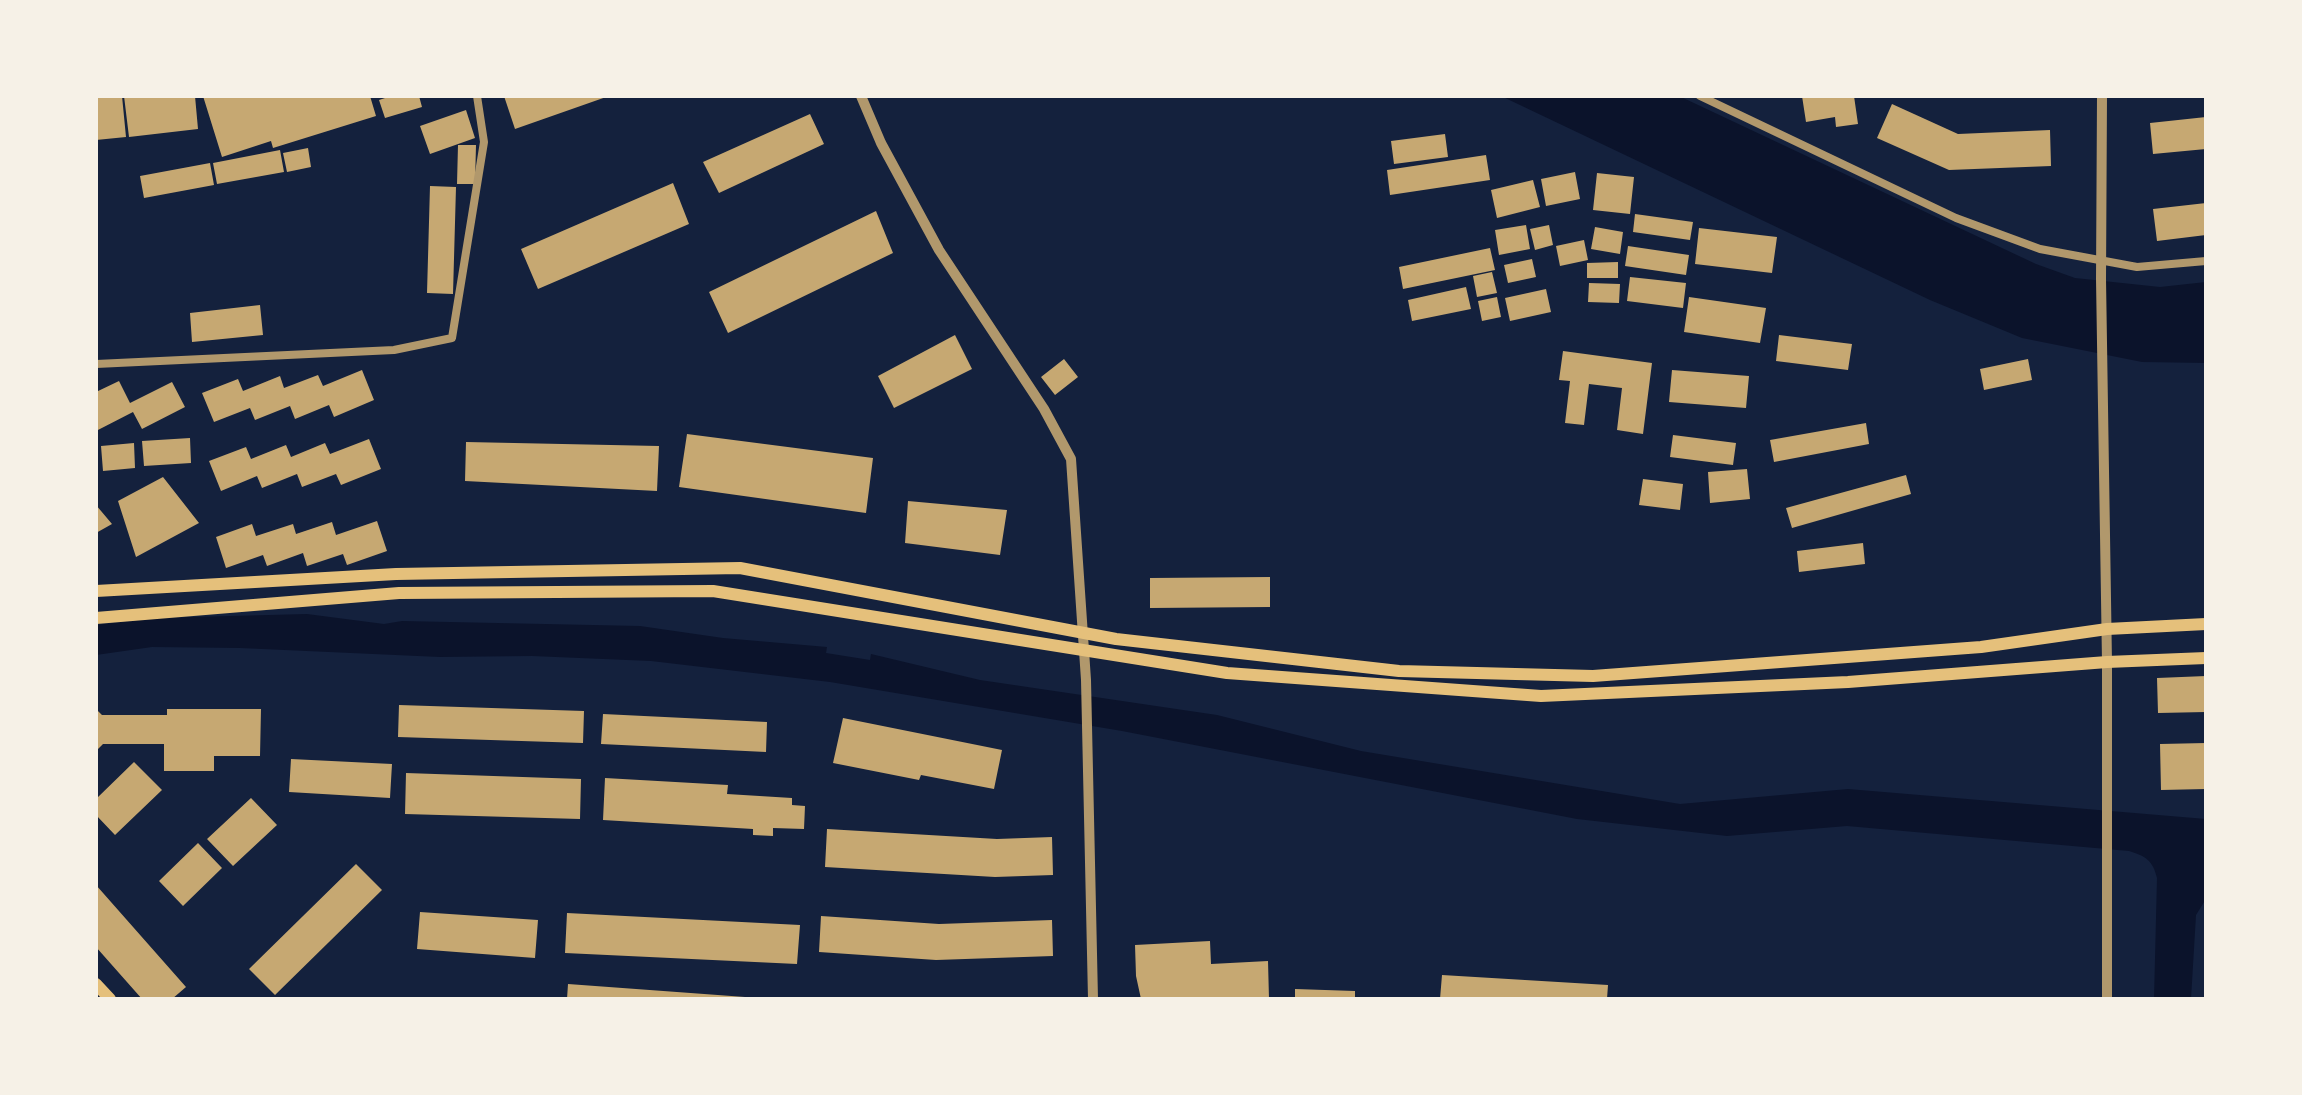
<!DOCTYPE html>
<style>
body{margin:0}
#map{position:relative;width:2302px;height:1095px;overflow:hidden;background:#14213d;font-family:"Exo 2",sans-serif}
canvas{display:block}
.frame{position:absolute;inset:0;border:98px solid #f6f1e7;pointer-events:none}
</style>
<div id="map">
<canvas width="2302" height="1095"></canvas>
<div class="frame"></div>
</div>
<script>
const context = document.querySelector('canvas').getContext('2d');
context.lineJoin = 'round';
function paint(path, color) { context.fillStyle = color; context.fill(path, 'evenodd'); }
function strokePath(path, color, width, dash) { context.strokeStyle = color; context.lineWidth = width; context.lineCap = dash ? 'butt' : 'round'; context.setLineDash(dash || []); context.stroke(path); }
const water = new Path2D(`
 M1501 96H1679L2036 264 2075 278 2160 287 2206 282V363L2142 362 2022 338 1930 300Z
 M307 614 384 624 402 621 640 626 723 638 827 647 826 653 870 660 871 654 980 680 1217 715 1361 751 1680 804 1848 789 2206 819V899L2196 915 2191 999H2154L2157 878C2153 861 2146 856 2129 851L1847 826 1727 836 1577 819 1122 731 830 682 651 661 532 656 440 657 240 648 152 647 96 655V625L154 618Z`);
const building = new Path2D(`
 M96 96H122L126 137 96 140Z
 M124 96H195L198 129 129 137Z
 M203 96H370L376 116 273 148 271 141 222 157Z
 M391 96H419L422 107 385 118 379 100Z
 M504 96H609L515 129Z
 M1802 96H1854L1858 124 1836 127 1835 117 1806 122Z
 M1892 104 1958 134 2050 130 2051 166 1949 170 1877 138Z
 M466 110 475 138 430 154 420 126Z
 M810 114 824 144 719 193 703 162Z
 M2206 117V149L2153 154 2150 123Z
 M1445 134 1448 157 1394 164 1391 141Z
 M458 145H476L475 184H457Z
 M308 148 311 167 287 172 283 153Z
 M280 150 284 172 217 184 213 163Z
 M1486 155 1490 180 1390 195 1387 170Z
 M210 163 214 185 144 198 140 176Z
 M1575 172 1580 199 1546 206 1541 179Z
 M1597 173 1634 177 1630 214 1593 210Z
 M1533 180 1540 207 1497 218 1491 190Z
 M673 183 689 224 538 289 521 249Z
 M430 186 456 187 453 294 427 293Z
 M2206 203V235L2157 241 2153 209Z
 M876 211 893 253 728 333 709 292Z
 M1635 214 1693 222 1690 240 1633 232Z
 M1526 225 1530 249 1499 255 1495 230Z
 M1549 225 1553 245 1535 250 1530 229Z
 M1595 227 1623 232 1620 254 1591 249Z
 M1699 228 1777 237 1772 273 1695 264Z
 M1584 240 1588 260 1560 266 1556 246Z
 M1628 246 1689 255 1686 275 1625 266Z
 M1490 248 1495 270 1403 289 1399 267Z
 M1532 259 1536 277 1508 283 1504 265Z
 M1618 262V278H1587V263Z
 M1492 272 1497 293 1477 297 1473 276Z
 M1630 277 1686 283 1683 308 1627 301Z
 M1589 283 1620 284 1619 303 1588 302Z
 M1466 287 1471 309 1412 321 1408 300Z
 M1546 289 1551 312 1510 321 1505 298Z
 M1497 297 1501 317 1482 321 1478 301Z
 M1689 297 1766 308 1760 343 1684 332Z
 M260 305 263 335 192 342 190 313Z
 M955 335 972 369 894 408 878 376Z
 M1779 335 1852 344 1848 370 1776 361Z
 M1563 351 1652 363 1643 434 1617 430 1622 388 1589 384 1584 425 1565 423 1570 381 1559 380Z
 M1064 359 1078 377 1055 395 1041 377Z
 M2028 359 2032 380 1984 390 1980 369Z
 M362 370 374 400 334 417 329 405 295 419 290 406 255 420 250 408 214 422 202 393 238 379 243 391 280 376 284 388 318 375 323 386Z
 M1672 370 1749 376 1746 408 1669 402Z
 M119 381 130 403 172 382 185 407 142 429 133 412 96 431V392Z
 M1866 423 1869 444 1774 462 1770 440Z
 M687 434 873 458 866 513 679 487Z
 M1673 435 1736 443 1733 465 1670 457Z
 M190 438 191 463 144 466 142 441Z
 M369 439 381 469 341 485 336 474 302 487 297 474 262 488 257 476 221 491 209 461 246 447 251 459 286 445 291 457 325 443 330 454Z
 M466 442 659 446 657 491 465 481Z
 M134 443 135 468 103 471 101 446Z
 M1747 469 1750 499 1710 503 1708 472Z
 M1906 475 1911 494 1792 528 1786 508Z
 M163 477 199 523 136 557 118 501Z
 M1643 479 1683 484 1680 510 1639 505Z
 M908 501 1007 510 1000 555 905 543Z
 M96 505 112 524 96 533Z
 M377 521 387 551 347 565 343 554 307 566 303 553 267 566 263 555 226 568 216 537 252 524 256 536 293 524 296 534 332 522 336 535Z
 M1863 543 1865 564 1799 572 1797 551Z
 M1270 577V607L1150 608V578Z
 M2206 676V712L2158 713 2157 678Z
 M399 705 584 711 583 743 398 737Z
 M96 709 102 715H167V709H261L260 756H214V771H164V744H103L96 751Z
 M603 714 767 722 766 752 601 744Z
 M843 718 1002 750 994 789 921 775 919 780 833 763Z
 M2206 743V789L2161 790 2160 744Z
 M291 759 392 764 390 798 289 792Z
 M134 762 162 790 115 835 96 815V799Z
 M406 773 581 779 580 819 405 814Z
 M605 778 728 785 727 794 792 798V805L805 806 804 829 773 828V836L753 835V829L603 820Z
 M251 798 277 825 233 866 207 839Z
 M827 829 997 839 1052 837 1053 875 995 877 825 867Z
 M198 843 222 868 183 906 159 881Z
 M356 864 382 890 275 995 249 969Z
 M96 885 186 987 172 999H142L96 947Z
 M420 912 538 920 535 958 417 949Z
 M567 913 800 925 797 964 565 953Z
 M821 916 939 924 1052 920 1053 956 936 960 819 952Z
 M1210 941 1211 964 1268 961 1269 999H1141L1136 976 1135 945Z
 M1442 975 1608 985 1607 999H1440Z
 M568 984 745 997 744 999H567Z
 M1295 989 1355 991V999H1295Z`);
const minor = new Path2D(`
 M1700 96 1956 218 2040 249 2137 267 2206 261
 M96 364 394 350 452 338 484 142 477 96`);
const tertiary = new Path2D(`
 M861 96 881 143 939 250 1044 409 1071 459 1086 680 1093 999
 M2102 96 2101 279 2107 662V999`);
const secondary = new Path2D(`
 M96 591 396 574 740 568 1116 639 1399 671 1593 676 1981 647 2107 629 2206 624
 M96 618 399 593 713 591 1227 673 1541 696 1848 682 2107 662 2206 658
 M96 984 110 999`);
paint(water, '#0b132b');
paint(building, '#c6a872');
strokePath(minor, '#b1986c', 8);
strokePath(tertiary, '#b1986c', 10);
strokePath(secondary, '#e5c07b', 12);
</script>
